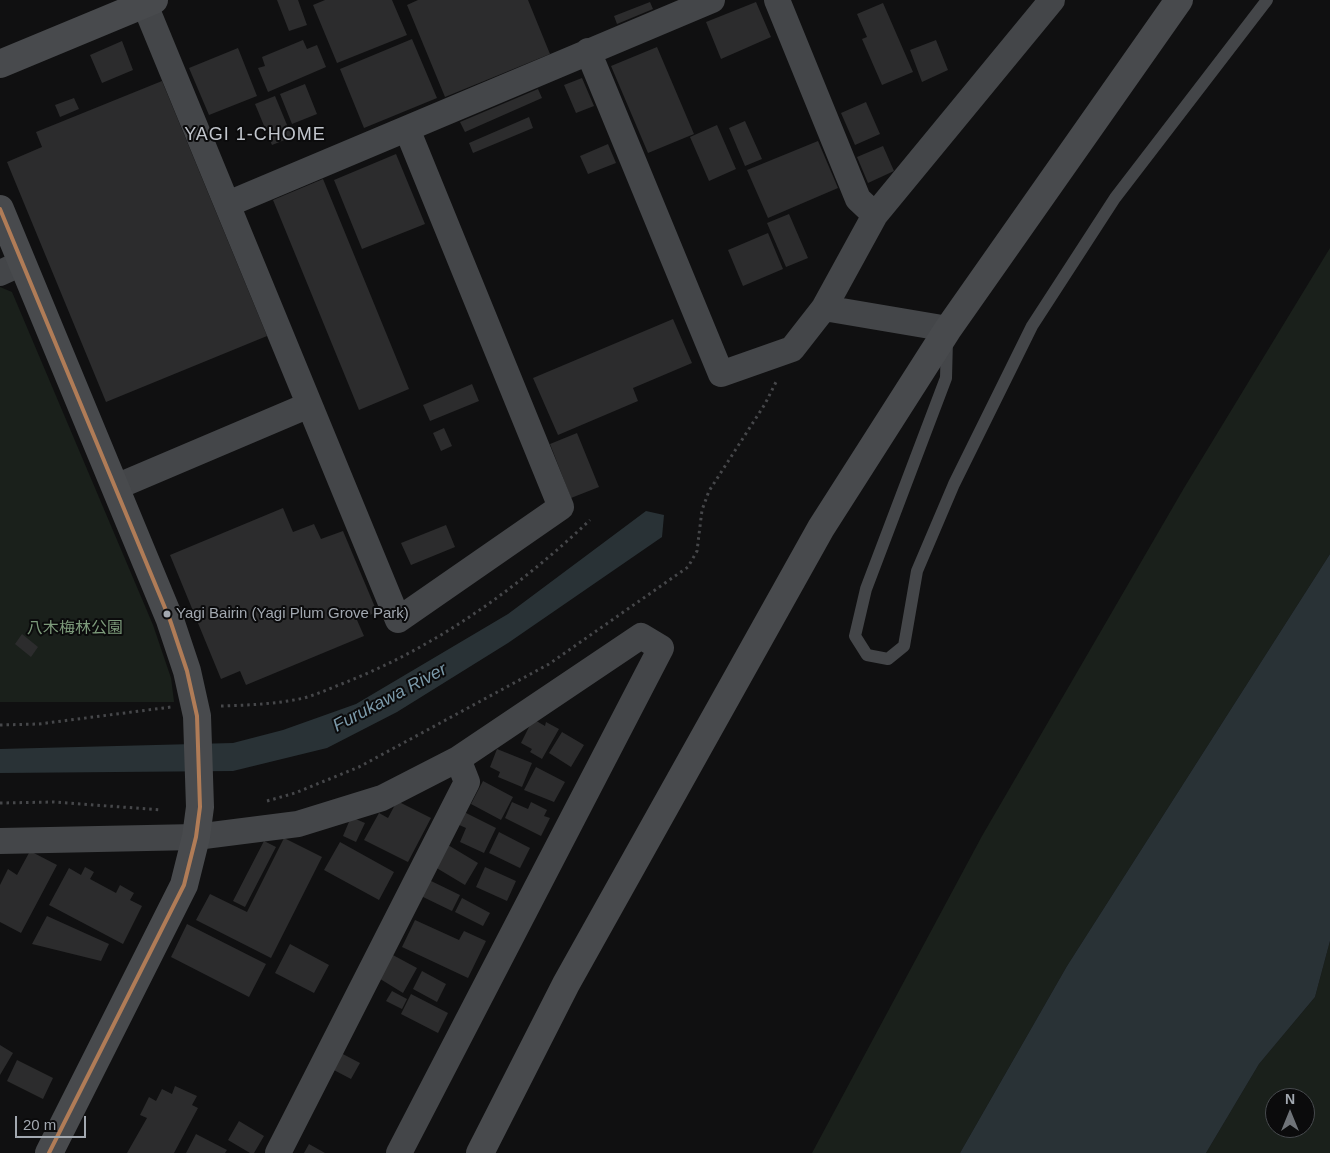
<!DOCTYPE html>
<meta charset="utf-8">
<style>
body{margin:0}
#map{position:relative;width:1330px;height:1153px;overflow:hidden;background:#101011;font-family:Helvetica,sans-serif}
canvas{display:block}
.north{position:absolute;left:1265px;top:1088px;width:50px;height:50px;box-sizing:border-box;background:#0b0b0c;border:1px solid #474a4e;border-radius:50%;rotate:0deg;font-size:14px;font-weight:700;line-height:20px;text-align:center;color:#a2a8b0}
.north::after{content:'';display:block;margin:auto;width:18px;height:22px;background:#6f7378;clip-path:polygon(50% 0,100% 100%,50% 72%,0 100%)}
.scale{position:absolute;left:15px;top:1116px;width:71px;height:22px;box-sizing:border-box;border:2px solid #a2a8b0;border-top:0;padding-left:6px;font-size:15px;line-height:18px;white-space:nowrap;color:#a2a8b0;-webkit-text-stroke:4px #0b0b0c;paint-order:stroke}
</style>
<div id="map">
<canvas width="1330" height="1153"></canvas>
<div class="north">N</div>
<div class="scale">20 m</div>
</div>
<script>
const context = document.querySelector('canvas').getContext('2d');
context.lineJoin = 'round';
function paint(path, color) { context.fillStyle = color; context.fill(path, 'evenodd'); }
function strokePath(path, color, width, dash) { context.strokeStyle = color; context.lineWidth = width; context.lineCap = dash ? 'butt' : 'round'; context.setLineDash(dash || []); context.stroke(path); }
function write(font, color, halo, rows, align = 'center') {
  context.font = font + ' Helvetica,"Noto Sans JP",sans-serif'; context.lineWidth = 4; context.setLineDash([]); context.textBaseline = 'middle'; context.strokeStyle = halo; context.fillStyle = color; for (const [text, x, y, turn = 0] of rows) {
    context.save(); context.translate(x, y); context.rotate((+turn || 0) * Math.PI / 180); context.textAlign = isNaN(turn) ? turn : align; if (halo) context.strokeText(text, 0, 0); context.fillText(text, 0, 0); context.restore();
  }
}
const green = new Path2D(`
 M1330 248V554L1067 966 960 1153H812L982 836 1184 488Z
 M0 287 12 292 153 625 171 678 174 702H0Z
 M1330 941V1153H1206L1259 1064 1315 997ZM1275 1098H1305V1128H1275Z`);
const water = new Path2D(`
 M646 511 664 515 662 537 508 643 397 712 327 748 233 771 0 773V749L233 743 283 730 356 704 508 614Z
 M1330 554V941L1315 997 1259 1064 1206 1153H960L1067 966Z`);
const building = new Path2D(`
 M277 0H298L307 25 289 31Z
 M325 0H392L407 35 337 63 313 5Z
 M418 0H528L550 54 445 97 407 5Z
 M650 2 653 9 617 24 614 16Z
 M756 2 771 37 721 59 706 22Z
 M883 3 913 72 882 85 862 39 867 37 857 14Z
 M412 39 437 98 364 128 340 69Z
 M303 40 307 49 317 45 326 67 268 92 258 68 265 66 262 57Z
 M936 40 948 70 922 82 910 50Z
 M122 41 133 70 102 83 90 55Z
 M657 47 694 134 648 153 611 66Z
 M238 48 257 96 209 115 189 68Z
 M582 78 594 106 576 113 564 85Z
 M162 81 267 336 106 402 7 162 42 147 36 132Z
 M305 84 317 114 292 124 280 94Z
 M538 89 542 98 465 132 460 122Z
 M275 96 292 137 272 145 255 104Z
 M74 98 79 109 60 117 55 105Z
 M866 102 880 134 855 145 841 113Z
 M529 117 533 128 473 153 469 143Z
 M745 121 762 159 745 166 729 128Z
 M717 125 736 169 709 181 690 137Z
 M818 141 838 188 768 218 747 170Z
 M608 144 616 163 588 174 580 156Z
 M883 146 894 171 868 183 857 157Z
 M396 154 425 224 362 249 334 180Z
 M323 179 409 389 359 410 273 200Z
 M789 214 808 258 786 267 767 223Z
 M768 233 783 269 743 286 728 250Z
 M673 319 692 363 633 388 638 401 558 435 533 378Z
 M472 384 479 401 430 421 423 405Z
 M444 428 452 446 441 451 433 433Z
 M577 433 599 487 571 498 550 444Z
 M283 508 293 532 314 524 321 539 343 531 377 612 357 620 364 636 246 685 240 671 221 679 170 555Z
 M446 525 455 547 411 565 401 543Z
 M22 634 38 647 31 657 15 644Z
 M533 719 545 726 546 722 559 729 542 759 530 752 532 749 521 743Z
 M562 732 584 745 571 767 549 753Z
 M497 749 532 763 522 787 498 777 500 772 490 767Z
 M536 767 565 782 554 802 524 790Z
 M483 781 513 797 501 820 471 804Z
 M397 801 431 818 408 862 364 840 379 813 388 818Z
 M512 802 528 809 531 802 547 810 544 816 550 818 541 836 505 818Z
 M464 812 496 828 484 853 460 842 466 828 457 824Z
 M351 817 365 823 356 842 343 836Z
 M499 832 530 848 520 868 489 853Z
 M284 838 322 857 271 958 196 920 210 894 247 912Z
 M264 841 276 847 245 907 233 901Z
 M340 842 394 872 379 900 324 870Z
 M448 845 478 863 465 885 435 867Z
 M30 851 57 865 21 933 0 922V885L8 869 17 875Z
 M85 867 94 872 90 879 116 893 120 885 134 893 130 900 142 906 123 944 49 905 69 868 81 875Z
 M485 867 516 881 507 901 476 887Z
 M429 880 460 895 452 911 421 896Z
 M462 898 490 913 483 926 455 912Z
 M47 916 109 944 101 961 32 944Z
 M415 920 459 940 464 931 486 941 468 978 402 947Z
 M187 924 266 964 249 997 171 957Z
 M290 944 329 965 314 993 275 973Z
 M391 954 417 968 403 993 377 977Z
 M422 971 446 984 437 1002 413 989Z
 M392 991 407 999 402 1009 386 1001Z
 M411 994 448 1013 438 1033 401 1014Z
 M0 1045 13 1053 0 1075Z
 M339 1052 360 1063 351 1079 330 1068Z
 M17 1060 53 1078 43 1099 7 1081Z
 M175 1086 197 1096 192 1105 198 1108 174 1153H127L147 1118 140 1115 149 1097 156 1101 162 1089 172 1094Z
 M239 1121 264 1136 254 1153H250L228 1140Z
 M196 1134 227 1150 225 1153H186Z
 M309 1144 325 1153H304Z`);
const path = new Path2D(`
 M221 706C250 705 277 704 304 698 318 694 331 688 344 683 436 647 518 588 590 520
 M0 725 39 724 171 707
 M267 801 295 793 359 767 549 664 688 567 697 551 702 510 709 491 765 404 776 382
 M0 803 54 802 162 810`);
const lane = new Path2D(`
 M947 339 946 378 866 589 855 636 867 655 888 659 904 646 917 571 954 484 1032 326 1115 198 1267 0`);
const street = new Path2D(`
 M143 0 398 620 561 507 407 129
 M777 0 858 199 875 215
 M588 51 721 374 792 349 824 308 875 215 1052 0
 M228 204 712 0
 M0 273 22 263
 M824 308 948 329
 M116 487 309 405
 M0 841 196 837 298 824 382 798 458 759 641 636 661 648 399 1153
 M278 1153 467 782 458 759`);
const secondary = new Path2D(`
 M0 64 154 0
 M0 209 170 620 187 671 197 716 200 807 196 837 184 885 49 1153
 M480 1153 566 984 821 528 948 329 1179 0`);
const bus1 = new Path2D(`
 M0 209 170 620 187 671 197 716 200 807 196 837 184 885 49 1153`);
const markers = [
 [167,614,4.5,"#a2a8b0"]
];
const busNames = [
 ["Yagi Bairin (Yagi Plum Grove Park)",176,614]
];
const parkNames = [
 ["八木梅林公園",75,629]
];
const neighbourhoodNames = [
 ["YAGI 1-CHOME",255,135]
];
const waterNames = [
 ["Furukawa River",390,698,-28]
];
paint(green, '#1a201b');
paint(water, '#293236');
paint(building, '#2c2c2d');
strokePath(path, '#46474a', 3, [2.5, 4]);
strokePath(lane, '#444649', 12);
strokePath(street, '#444649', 26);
strokePath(secondary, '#484a4d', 28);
strokePath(bus1, '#b07c57', 4);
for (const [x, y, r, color] of markers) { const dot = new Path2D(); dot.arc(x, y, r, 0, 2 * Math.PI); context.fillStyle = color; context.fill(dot); strokePath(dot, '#0b0b0c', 2); }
write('15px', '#a2a8b0', '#0b0b0c', busNames, 'left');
write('16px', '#7c9a7a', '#0b0b0c', parkNames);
context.letterSpacing = '1px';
write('18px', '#c2c6cd', '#0b0b0c', neighbourhoodNames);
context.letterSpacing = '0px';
write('italic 18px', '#7b99a9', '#0b0b0c', waterNames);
</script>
